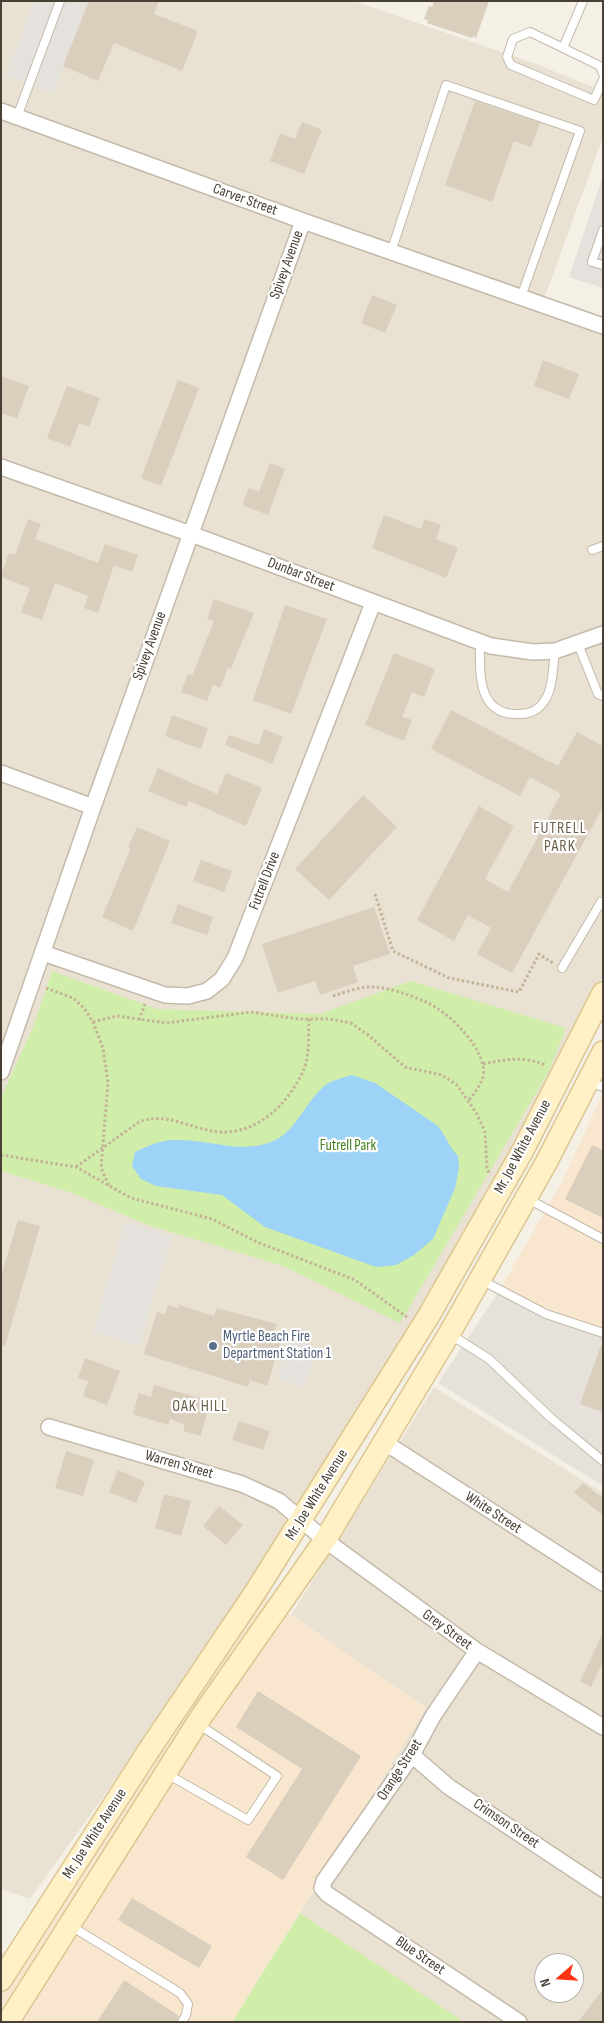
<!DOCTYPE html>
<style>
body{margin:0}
#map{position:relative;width:604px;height:2023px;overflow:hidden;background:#f4f0e5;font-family:"Sofia Sans Condensed",sans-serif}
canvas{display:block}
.frame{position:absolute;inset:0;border:2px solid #484034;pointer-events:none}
.north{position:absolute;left:534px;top:1953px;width:50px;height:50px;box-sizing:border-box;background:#fff;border:1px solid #b6b3ae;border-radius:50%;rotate:251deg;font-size:14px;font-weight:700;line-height:20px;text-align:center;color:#484034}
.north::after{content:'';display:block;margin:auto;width:18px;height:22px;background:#ff3312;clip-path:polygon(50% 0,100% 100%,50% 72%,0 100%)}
</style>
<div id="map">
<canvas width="604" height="2023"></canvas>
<div class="frame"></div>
<div class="north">N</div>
</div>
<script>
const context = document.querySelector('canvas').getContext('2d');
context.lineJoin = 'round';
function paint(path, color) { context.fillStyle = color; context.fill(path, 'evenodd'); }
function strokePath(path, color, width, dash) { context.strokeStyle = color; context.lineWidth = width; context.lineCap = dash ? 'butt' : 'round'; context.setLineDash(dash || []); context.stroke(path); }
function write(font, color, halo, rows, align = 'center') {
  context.font = font + ' "Sofia Sans Condensed",sans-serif'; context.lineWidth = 4.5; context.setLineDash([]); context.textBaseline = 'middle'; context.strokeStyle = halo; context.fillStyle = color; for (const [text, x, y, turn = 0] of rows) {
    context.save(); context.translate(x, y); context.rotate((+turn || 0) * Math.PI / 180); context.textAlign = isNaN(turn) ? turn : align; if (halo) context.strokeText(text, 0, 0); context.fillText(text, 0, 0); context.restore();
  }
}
const residential = new Path2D(`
 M1 1H354L536 64 603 91V137L539 313 603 331V994L301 1520 30 1899 1 1889Z
 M434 1387 603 1493V2022H458L459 2019 300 1913 426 1708 291 1615ZM544 1963H574V1993H544Z`);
const commercial = new Path2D(`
 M603 1093V1329L499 1291 562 1182Z
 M256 1591 426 1708 232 2022H1V1980Z`);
const industrial = new Path2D(`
 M499 1291 603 1329V1486L438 1383Z`);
const green = new Path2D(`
 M52 971 157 1009 320 1014 411 981 566 1028 549 1071 400 1323 283 1266 148 1225 72 1193 1 1171V1098L33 1027Z
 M300 1913 460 2019 458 2022H232Z`);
const parking = new Path2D(`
 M35 1H89L53 94 6 75Z
 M603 176V288L569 277Z
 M125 1222 172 1236 139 1346 93 1332Z
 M289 1339 317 1348 305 1387 277 1378Z`);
const water = new Path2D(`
 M352 1075 375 1083 438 1126C446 1136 449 1147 458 1156L459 1168 455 1188 433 1239 414 1255 396 1265 376 1267 265 1227 222 1195 156 1186 141 1179 132 1166 135 1152C148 1146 161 1140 175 1140 208 1139 239 1154 271 1142 294 1134 304 1105 321 1089 329 1081 341 1078 352 1075Z`);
const building = new Path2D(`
 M89 1H159L154 14 198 31 182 71 114 43 98 81 63 66Z
 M434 1H489L476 38 473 36 472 38 427 23 428 20 424 19 429 6 432 7Z
 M475 101 540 123 531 147 514 141 492 202 445 185Z
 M302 122 322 130 304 174 270 161 280 133 295 139Z
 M372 295 397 305 385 333 361 323Z
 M543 360 579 374 569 399 534 386Z
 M1 376 29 386 17 418 1 413Z
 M178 380 199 388 161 486 141 478Z
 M67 386 100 398 89 427 79 423 70 447 47 438Z
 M270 463 285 469 268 515 242 505 249 488 259 492Z
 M384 515 421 529 425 519 441 525 436 539 458 548 446 578 372 548Z
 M28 519 41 524 35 539 98 563 105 544 138 555 132 572 114 565 98 613 84 608 88 596 55 583 42 620 21 612 30 588 1 577V575L9 553 15 555Z
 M214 599 254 613 231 669 228 668 220 688 213 685 207 701 181 692 188 674 192 676 214 621 207 619Z
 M285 605 327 619 291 714 253 700Z
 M394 653 435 669 424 697 412 692 402 717 412 720 404 741 365 725Z
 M451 710 558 766 577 732 603 746V807L512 973 477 954 491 928 468 915 454 941 417 920 479 806 514 826 485 879 508 892 561 794 530 777 520 796 431 749Z
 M172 715 208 728 201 749 165 736Z
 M264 729 283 737 272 764 225 745 229 735 259 745Z
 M158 768 217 794 226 773 262 788 246 826 189 801 186 807 148 791Z
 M363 795 397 827 329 900 295 869Z
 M137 827 170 841 133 931 102 917 131 848 128 847Z
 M201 860 232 871 224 892 193 881Z
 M178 904 213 917 207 935 171 923Z
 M374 907 390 954 353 966 358 982 320 995 315 981 278 993 262 944Z
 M592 1145 603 1150V1218L565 1199Z
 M18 1220 40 1226 5 1346H1V1276Z
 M168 1305 178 1308 179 1305 214 1316 217 1308 277 1324 273 1335 282 1338 267 1386 250 1380 248 1387 144 1354 157 1312 165 1314Z
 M601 1345 603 1346V1412L580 1404Z
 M85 1358 120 1371 107 1405 83 1396 88 1381 78 1378Z
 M154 1385 210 1401 201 1436 184 1431V1424L170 1419 168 1425 133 1414 139 1393 151 1397Z
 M239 1421 270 1431 263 1450 232 1440Z
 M66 1451 94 1460 83 1496 55 1488Z
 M118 1470 145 1482 136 1503 109 1492Z
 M583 1483 603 1498V1515L574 1493Z
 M164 1494 191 1501 181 1536 155 1528Z
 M219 1506 243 1525 226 1545 203 1526Z
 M603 1633V1662L591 1687 580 1681Z
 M258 1691 361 1756 283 1880 246 1857 302 1769 236 1727Z
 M132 1898 212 1946 199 1968 118 1920Z
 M124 1980 179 2016 176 2022H97Z
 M603 1989V2022H578Z`);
const path = new Path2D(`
 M375 894 393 951 449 978 519 992 539 954 553 963
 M46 988 73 998 84 1008 93 1022 103 1048 108 1083 101 1168 109 1186
 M333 996C346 992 361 986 374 987 391 988 410 995 426 1002 448 1011 489 1051 483 1077 480 1086 475 1093 469 1100
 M139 1020 145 1004
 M93 1022 117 1016 167 1023 251 1012 299 1019H330L351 1023 368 1035 405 1067 442 1075 457 1085 477 1114 485 1132 487 1168 489 1173
 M483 1064C506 1059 523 1056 546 1065
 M1 1155 76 1167 131 1198 212 1219 257 1242 355 1280 407 1317
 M76 1167 139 1122C167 1111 192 1130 221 1132 258 1134 290 1102 304 1069 310 1054 308 1035 309 1019`);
const lane = new Path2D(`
 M583 1 563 48 600 66 603 74
 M563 48 530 32 513 39 507 57 511 65 594 100 603 80
 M17 117 60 1
 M603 230 592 262 603 265
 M391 252 446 85 580 131 521 297
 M592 550 603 546
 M480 642C480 672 476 716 520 714 531 714 539 710 545 700 553 688 553 666 555 651
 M578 644 598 694 603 696
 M562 968 601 902
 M589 1082 603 1087
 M528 1199 603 1239
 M481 1280 546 1314 603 1333
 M451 1335 489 1359 551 1418 603 1461
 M167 1774 248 1820 277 1776 198 1724
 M71 1926 180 1993 188 2004 186 2015 182 2022`);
const street = new Path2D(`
 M1 111 303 221 603 326
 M1 467 191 534 491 646 533 652 555 651 603 634
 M1 773 93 807
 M43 953 165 995 188 996 207 991 222 979 235 958 373 603
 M1 1072 93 807 303 221
 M49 1427 242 1484 279 1501 325 1540 477 1651 603 1727
 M384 1442 603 1583
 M477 1651 433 1716 412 1755 324 1881 322 1888 327 1894 519 2022
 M412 1755 449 1787 603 1889`);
const secondary = new Path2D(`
 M1 1980 149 1750 256 1591 428 1317 522 1152 603 993
 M8 2022 201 1717 325 1540 449 1334 546 1163 603 1052`);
const markers = [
 [213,1346,5,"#5c6f8a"]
];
const streetNames = [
 ["Carver Street",245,200,20],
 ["Spivey Avenue",287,265,-70],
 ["Dunbar Street",301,575,21],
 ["Spivey Avenue",150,646,-70],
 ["Futrell Drive",265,881,-69],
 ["Mr. Joe White Avenue",523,1147,-62],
 ["Warren Street",179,1465,16],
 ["Mr. Joe White Avenue",317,1495,-58],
 ["White Street",493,1513,33],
 ["Grey Street",447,1630,36],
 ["Orange Street",400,1770,-57],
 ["Crimson Street",506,1824,34],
 ["Mr. Joe White Avenue",95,1834,-57],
 ["Blue Street",420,1956,34]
];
const parkNames = [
 ["Futrell Park",348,1146]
];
const serviceNames = [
 ["Myrtle Beach Fire",223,1337],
 ["Department Station 1",223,1354]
];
const neighbourhoodNames = [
 ["FUTRELL",560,829],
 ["PARK",560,847],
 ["OAK HILL",200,1407]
];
paint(residential, '#e9e2d3');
paint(commercial, '#f8e6ce');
paint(industrial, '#e6e1da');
paint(green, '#d0edaa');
paint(parking, '#e5e2de');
paint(water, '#9cd3f7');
paint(building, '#dacebd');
strokePath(lane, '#c4baaa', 10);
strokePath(street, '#c4baaa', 18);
strokePath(secondary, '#dcc793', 24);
strokePath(path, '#c4b397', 3, [2.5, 2.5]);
strokePath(lane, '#fff', 8);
strokePath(street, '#fff', 15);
strokePath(secondary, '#fff0c5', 21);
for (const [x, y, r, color] of markers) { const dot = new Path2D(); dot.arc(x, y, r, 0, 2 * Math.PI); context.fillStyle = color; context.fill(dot); strokePath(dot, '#fff', 2); }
write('15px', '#484034', '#fff', streetNames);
write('15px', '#467f22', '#fff', parkNames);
write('15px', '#4e5e75', '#fff', serviceNames, 'left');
context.letterSpacing = '1px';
write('16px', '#6c5e4a', '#fff', neighbourhoodNames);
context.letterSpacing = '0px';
</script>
